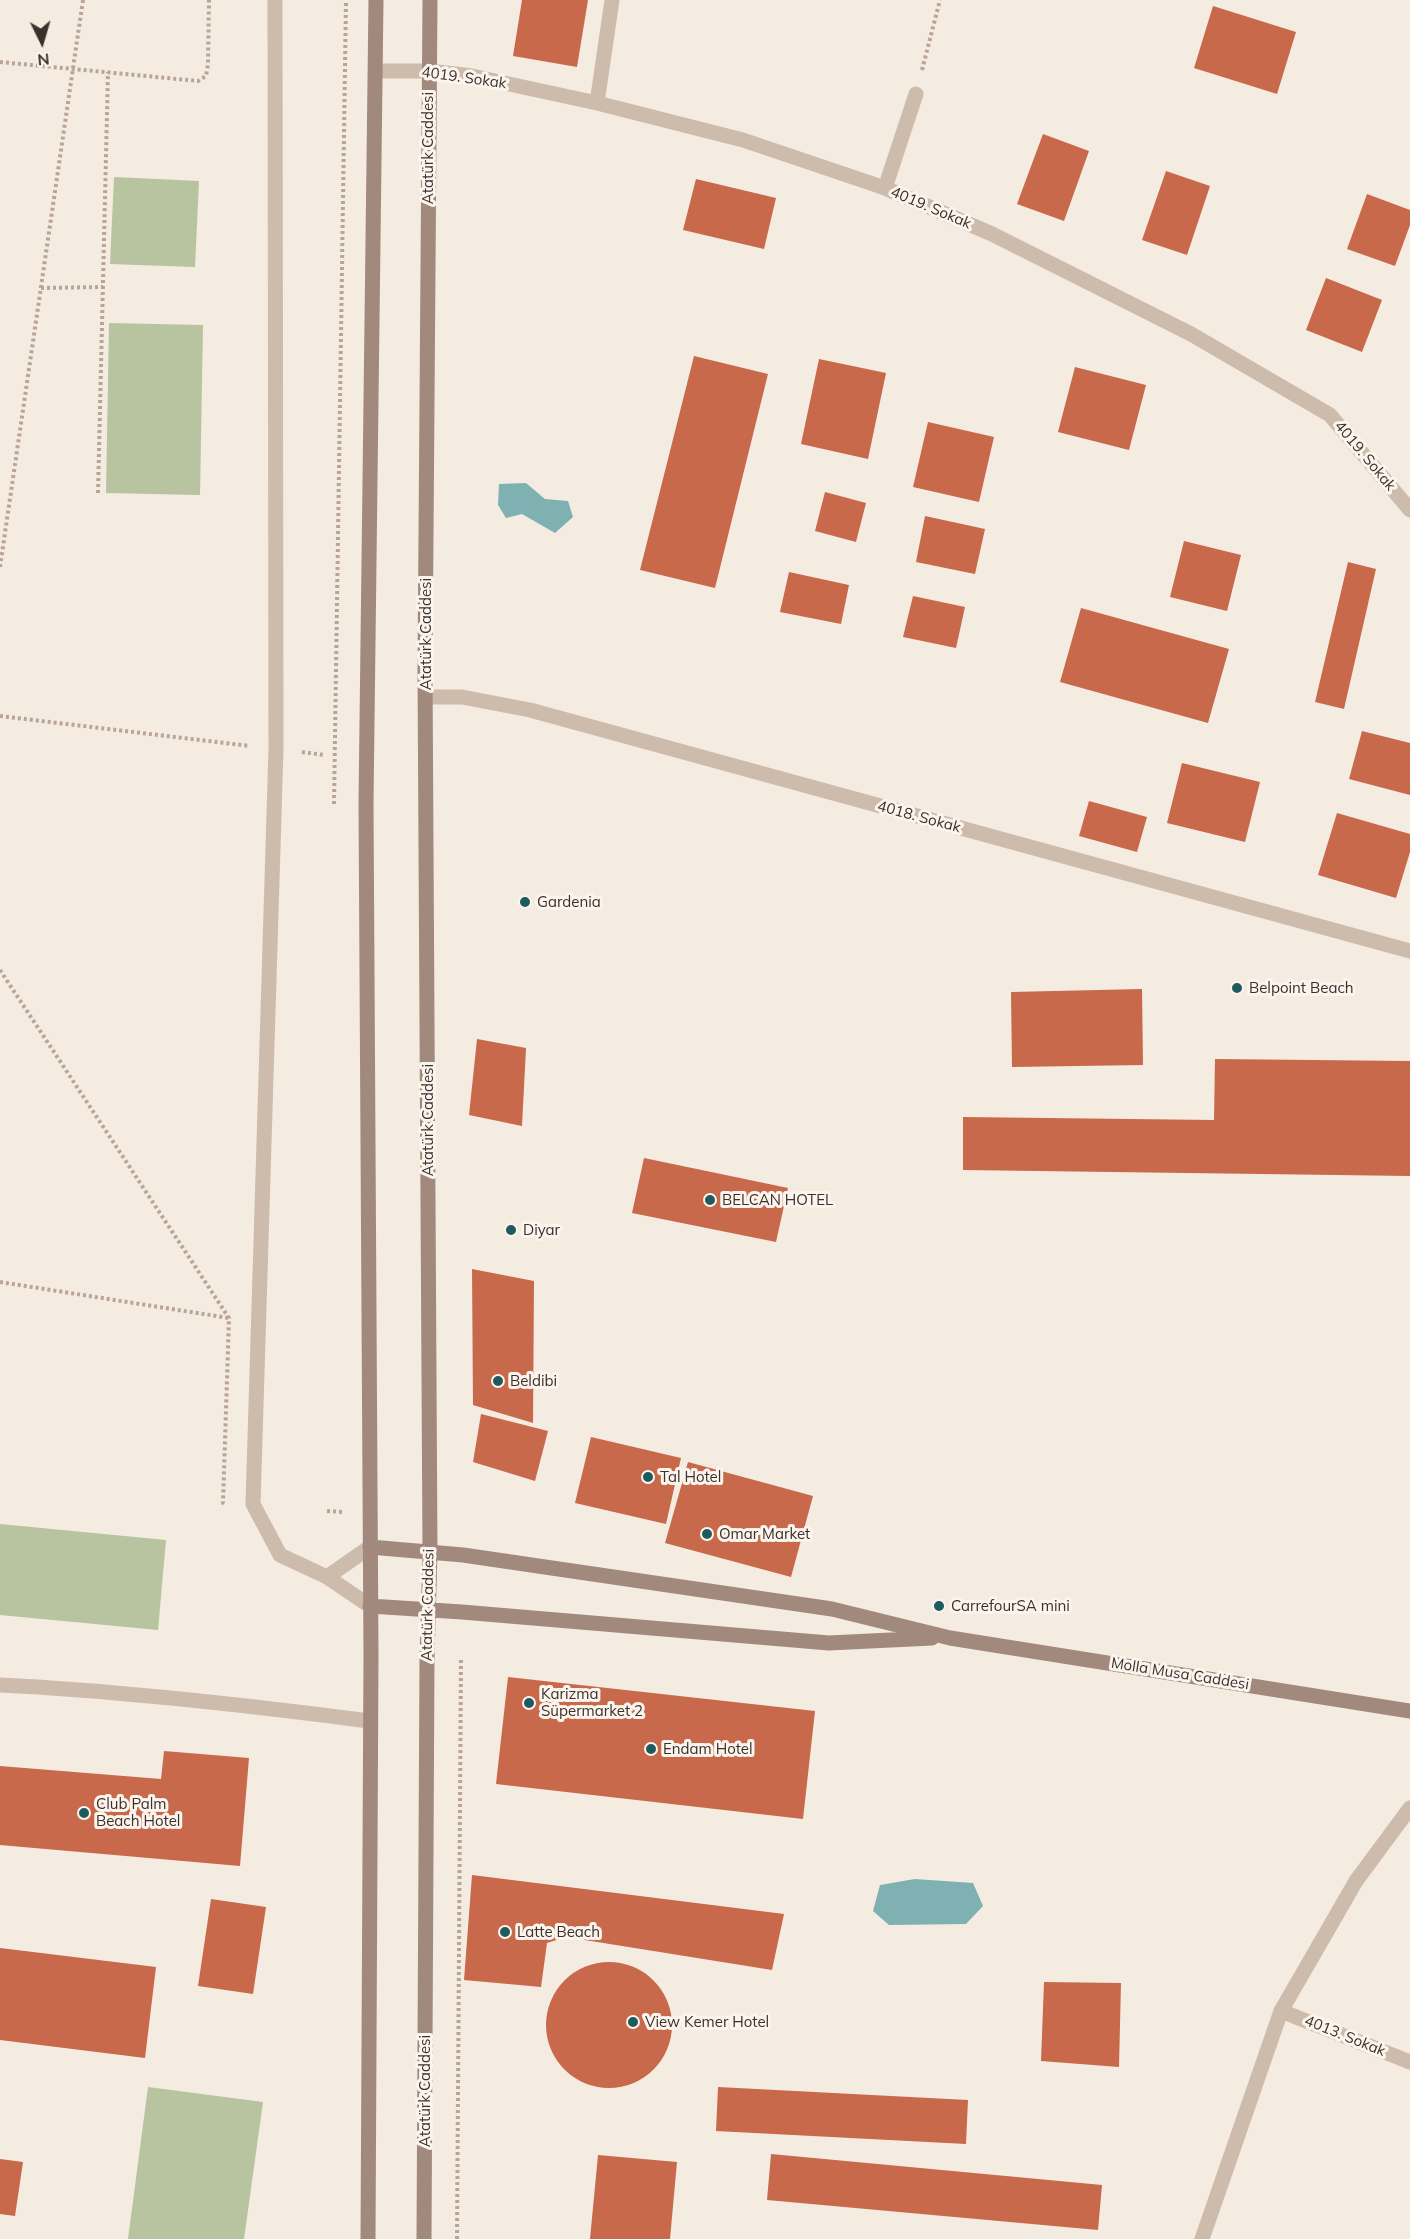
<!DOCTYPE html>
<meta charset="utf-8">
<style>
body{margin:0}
#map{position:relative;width:1410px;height:2239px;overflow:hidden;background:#f4ebe1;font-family:Mulish,sans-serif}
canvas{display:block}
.north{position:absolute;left:12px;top:12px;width:60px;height:60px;-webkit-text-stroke:4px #fbf5ee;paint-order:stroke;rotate:175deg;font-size:16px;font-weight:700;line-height:24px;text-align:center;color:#3b302b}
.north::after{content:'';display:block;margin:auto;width:21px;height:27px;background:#3b302b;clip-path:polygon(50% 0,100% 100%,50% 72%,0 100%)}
</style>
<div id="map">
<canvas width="1410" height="2239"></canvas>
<div class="north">N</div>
</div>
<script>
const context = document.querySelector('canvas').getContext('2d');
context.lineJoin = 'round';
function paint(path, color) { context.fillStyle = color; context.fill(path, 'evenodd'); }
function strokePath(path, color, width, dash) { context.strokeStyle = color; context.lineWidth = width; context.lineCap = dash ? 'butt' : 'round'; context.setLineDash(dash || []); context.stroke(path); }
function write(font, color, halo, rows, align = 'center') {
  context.font = font + ' Mulish,sans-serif'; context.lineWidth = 6; context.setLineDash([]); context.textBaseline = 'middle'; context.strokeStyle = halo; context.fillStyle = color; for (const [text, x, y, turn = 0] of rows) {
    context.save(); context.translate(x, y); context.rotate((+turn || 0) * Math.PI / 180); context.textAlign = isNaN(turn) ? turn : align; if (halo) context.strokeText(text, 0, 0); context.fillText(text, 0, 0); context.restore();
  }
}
const green = new Path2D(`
 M114 177 199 181 195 267 110 264Z
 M109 323 203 325 200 495 106 493Z
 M0 1524 166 1540 158 1630 0 1615Z
 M148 2087 263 2102 244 2239H128Z`);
const water = new Path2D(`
 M526 483 545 499 568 501 573 517 555 533 522 514 506 518 498 505 499 484Z
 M915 1879 973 1883 983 1906 966 1924 889 1925 873 1911 880 1885Z`);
const building = new Path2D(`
 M522 0H588L577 67 513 56Z
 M1213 6 1296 32 1277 94 1194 68Z
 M1043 134 1089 151 1064 221 1017 204Z
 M1166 171 1210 186 1187 255 1142 240Z
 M696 179 776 198 764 249 683 230Z
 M1367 194 1410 210V225L1395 266 1347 249Z
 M1326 278 1382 300 1362 352 1306 330Z
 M694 356 768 374 715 588 640 570Z
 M819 359 886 373 868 459 801 444Z
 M1075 367 1146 385 1129 450 1058 432Z
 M928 422 994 437 979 502 913 487Z
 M825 492 866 503 856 542 815 531Z
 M925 516 985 529 975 574 916 562Z
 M1184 541 1241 555 1227 611 1170 597Z
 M1348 562 1376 569 1344 709 1315 702Z
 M789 572 849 585 841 624 780 612Z
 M913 596 965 607 956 648 903 637Z
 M1081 608 1229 649 1208 723 1060 682Z
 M1362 731 1410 743V795L1349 779Z
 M1182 763 1260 782 1245 842 1167 823Z
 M1089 801 1147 817 1137 852 1079 836Z
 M1337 813 1410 834V852L1396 898 1318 875Z
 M1142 989 1143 1065 1012 1067 1011 992Z
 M477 1039 526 1048 522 1126 469 1115Z
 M1215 1059 1410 1061V1176L963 1170V1117L1214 1120Z
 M644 1158 788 1188 776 1242 632 1213Z
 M472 1269 534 1281 533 1423 473 1405Z
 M481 1414 548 1431 535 1481 473 1462Z
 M591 1437 681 1458 666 1524 575 1503Z
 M688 1462 813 1496 791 1577 665 1543Z
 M508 1677 815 1711 803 1819 496 1784Z
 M164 1751 249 1758 240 1866 0 1845V1766L161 1779Z
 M472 1875 784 1914 772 1970 566 1937 547 1943 541 1987 464 1980Z
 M211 1899 266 1907 253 1994 198 1986Z
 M0 1948 156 1967 145 2058 0 2040Z
 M546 2025a63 63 0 1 1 126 0a63 63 0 1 1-126 0Z
 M1044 1982 1121 1983 1119 2067 1041 2061Z
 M718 2087 968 2100 966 2144 716 2131Z
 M771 2154 1102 2185 1098 2230 767 2200Z
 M598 2155 677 2162 670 2239H590Z
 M0 2159 23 2162 15 2216 0 2214Z`);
const path = new Path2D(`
 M0 62 198 81 206 76 208 64 209 0
 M922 70 940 0
 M41 288 103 287
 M98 493 108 72
 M0 567 83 0
 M0 716 250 746
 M302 752 324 755
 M334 804 346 0
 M0 970 229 1318 223 1503 226 1506
 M0 1282 229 1318
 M327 1511 343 1512
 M457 2239 461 1660`);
const lane = new Path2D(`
 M275 0 276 749 253 1504 280 1555 327 1577 370 1606
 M885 188 916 94
 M327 1577 370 1547
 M0 1685C124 1691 246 1705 369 1721
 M1281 2011 1410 2062`);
const street = new Path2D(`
 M376 71H429L472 76 597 103 743 140 885 188 992 234 1191 334 1330 415 1410 510
 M597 103 612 0
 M426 697H462L530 710 1410 951
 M1202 2239 1281 2011 1356 1881 1410 1808`);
const secondary = new Path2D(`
 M370 1547 463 1555 832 1609 950 1638 1410 1711
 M370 1606 462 1612 829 1643 932 1638
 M368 2239 371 1655 366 803 376 0
 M424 2239 427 1658 430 1552 425 670 430 0`);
const markers = [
 [525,902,6,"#1f5a5e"],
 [1237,988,6,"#1f5a5e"],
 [710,1200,6,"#1f5a5e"],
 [511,1230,6,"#1f5a5e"],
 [498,1381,6,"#1f5a5e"],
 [648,1477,6,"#1f5a5e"],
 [707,1534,6,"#1f5a5e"],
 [939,1606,6,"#1f5a5e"],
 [529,1703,6,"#1f5a5e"],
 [651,1749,6,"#1f5a5e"],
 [84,1813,6,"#1f5a5e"],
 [505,1932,6,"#1f5a5e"],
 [633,2022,6,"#1f5a5e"]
];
const streetNames = [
 ["4019. Sokak",464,78,8],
 ["Atatürk Caddesi",428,148,-90],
 ["4019. Sokak",931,208,23],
 ["4019. Sokak",1365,456,50],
 ["Atatürk Caddesi",426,634,-90],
 ["4018. Sokak",919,817,15],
 ["Atatürk Caddesi",428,1120,-90],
 ["Atatürk Caddesi",428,1605,-89],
 ["Molla Musa Caddesi",1180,1674,9],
 ["4013. Sokak",1345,2036,22],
 ["Atatürk Caddesi",425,2091,-90]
];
const poiNames = [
 ["Gardenia",537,902],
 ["Belpoint Beach",1249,988],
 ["BELCAN HOTEL",722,1200],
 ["Diyar",523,1230],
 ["Beldibi",510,1381],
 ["Tal Hotel",660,1477],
 ["Omar Market",719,1534],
 ["CarrefourSA mini",951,1606],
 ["Karizma",541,1694],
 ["Süpermarket 2",541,1711],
 ["Endam Hotel",663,1749],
 ["Club Palm",96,1804],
 ["Beach Hotel",96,1821],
 ["Latte Beach",517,1932],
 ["View Kemer Hotel",645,2022]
];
paint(green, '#b8c4a0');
paint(water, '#7fb0b2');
paint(building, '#c8694b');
strokePath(path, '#b9a596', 4, [3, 3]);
strokePath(lane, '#cdbbac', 15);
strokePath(street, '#cdbbac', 15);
strokePath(secondary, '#a18a7d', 15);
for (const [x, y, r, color] of markers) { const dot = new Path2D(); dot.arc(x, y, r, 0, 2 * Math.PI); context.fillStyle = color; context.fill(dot); strokePath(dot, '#fbf5ee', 2); }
write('15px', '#3b302b', '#fbf5ee', streetNames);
write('15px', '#3b302b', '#fbf5ee', poiNames, 'left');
</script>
